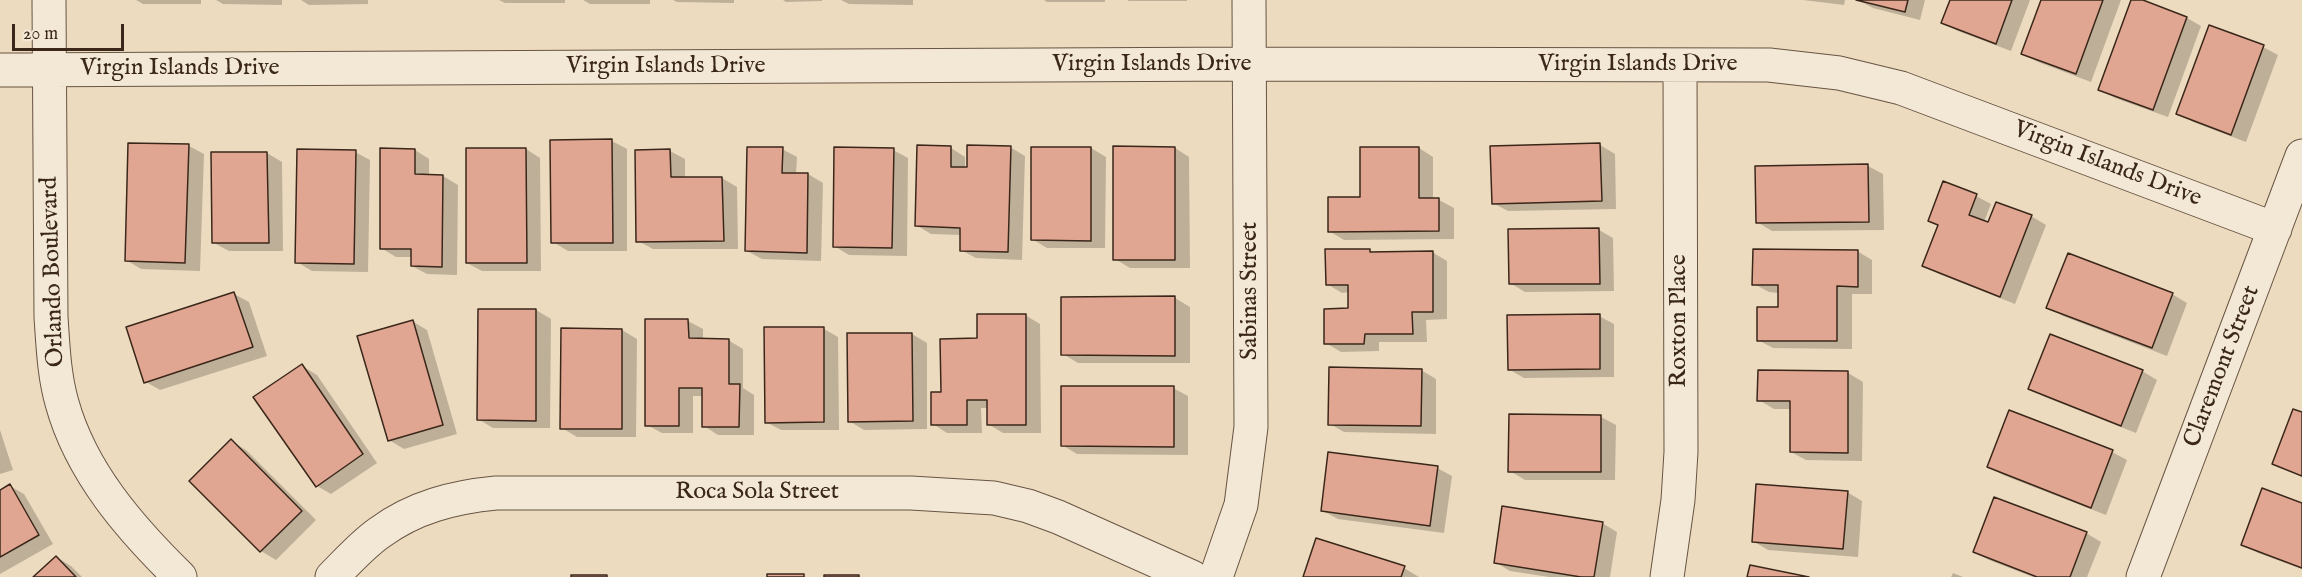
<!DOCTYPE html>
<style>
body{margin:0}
#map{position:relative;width:2302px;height:577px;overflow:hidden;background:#eddbbf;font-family:"IM FELL English",serif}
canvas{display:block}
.scale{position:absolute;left:12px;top:24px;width:112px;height:27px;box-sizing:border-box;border:3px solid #3a271a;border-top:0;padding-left:8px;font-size:18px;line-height:21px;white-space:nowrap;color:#3a271a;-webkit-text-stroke:4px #f3e8d5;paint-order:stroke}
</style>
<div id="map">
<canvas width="2302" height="577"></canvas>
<div class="scale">20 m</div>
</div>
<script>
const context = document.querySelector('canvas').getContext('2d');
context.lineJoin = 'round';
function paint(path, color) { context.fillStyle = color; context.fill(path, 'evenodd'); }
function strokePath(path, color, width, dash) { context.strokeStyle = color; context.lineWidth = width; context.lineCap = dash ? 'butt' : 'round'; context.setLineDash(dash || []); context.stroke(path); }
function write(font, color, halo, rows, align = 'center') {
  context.font = font + ' "IM FELL English",serif'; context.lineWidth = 5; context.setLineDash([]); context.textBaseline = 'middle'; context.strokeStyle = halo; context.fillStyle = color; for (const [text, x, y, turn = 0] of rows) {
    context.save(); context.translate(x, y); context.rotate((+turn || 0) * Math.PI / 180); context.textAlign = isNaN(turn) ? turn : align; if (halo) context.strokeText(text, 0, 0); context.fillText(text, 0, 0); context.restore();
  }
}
const shadow = new Path2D(`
 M136 0H201V4H143Z
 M216 0H282V5L223 4Z
 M301 0H368V4L309 5Z
 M499 0H565V3H505Z
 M583 0H650V4H590Z
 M673 0H734V3L677 2Z
 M783 0H822V1L786 2Z
 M841 0H913V5L849 4Z
 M1044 0H1105V2H1047Z
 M1127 0H1187V1H1129Z
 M1803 0H1845L1844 5Z
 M1858 0H1925L1920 20 1873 8Z
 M1951 0H2030L2011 51 1958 31 1943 23Z
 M2043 0H2121L2091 82 2038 62 2023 54Z
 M2133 0H2138L2187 18 2201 26 2168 117 2115 98 2100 90Z
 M2210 27 2263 47 2278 55 2246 142 2193 122 2178 113Z
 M612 141 627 149V251H568L553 242Z
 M1600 145 1615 154 1616 209 1508 211 1493 203Z
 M189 146 204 154 200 271 141 269 126 260Z
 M1010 147 1025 156 1022 260 976 258 961 250 962 235 931 234 916 225 951 148 965 157V169Z
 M1033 148H1091L1106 157 1105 248H1047L1032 239Z
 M1175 148 1189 157 1190 268H1130L1115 259Z
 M1419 148 1433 157V200H1439L1454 208V239L1344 240 1329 231 1362 199Z
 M526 149 540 158 541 271H482L467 263Z
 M782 149 797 157 796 174H808L823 183 821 261 762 259 747 251Z
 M415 150 429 159V176H443L458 185 457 275 427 274 412 266V257H396L381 248Z
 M893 150 908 158 907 256 849 255 834 246Z
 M670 151 685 159V179L722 178 737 187 738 249H653L638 241Z
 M355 152 370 160 368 272 312 271 297 262Z
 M267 153 282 162 283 251H229L214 243Z
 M1868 166 1883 174 1884 230 1772 231 1757 222Z
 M1976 196 1991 204 1984 222 1989 224 2031 216 2046 225 2015 304 1939 274 1924 265Z
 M1599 230 1613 238 1614 291 1525 292 1510 283Z
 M1369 250 1374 253 1432 252 1447 261V319L1426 320 1427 342H1379V351L1341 352 1326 343 1350 310V292L1342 293 1327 284Z
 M1857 251 1872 260V294H1852V349L1773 348 1758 340 1779 309V293L1769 292 1754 284Z
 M234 294 249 302 267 356 160 390 146 382Z
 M2172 294 2187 303 2167 356 2063 316 2048 307Z
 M1175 298 1190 307V363H1078L1063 354Z
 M536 310 551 319 550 428H493L478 419Z
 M1025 315 1040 324 1041 433H1003L988 424V408H981L982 433H947L933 424 942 393 978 340Z
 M1599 316 1614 324V377L1524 378 1510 370Z
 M412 321 427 330 457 434 404 449 389 440Z
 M688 321 703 329V340H728L743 349V388L754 395V435H718L704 426V396H693V433H662L647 425Z
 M824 329 838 337 839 430H781L766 422Z
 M622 330 637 339 636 437H577L562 428Z
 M912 334 927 343V429L864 430 849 421Z
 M302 366 317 375 377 463 331 494 317 486Z
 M1421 370 1436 379V434L1344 432 1330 424Z
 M2142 371 2157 380 2136 433 2045 397 2030 389Z
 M1848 373 1863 382 1862 461 1806 460 1791 452 1792 409H1774L1759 400Z
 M1173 388 1188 396V455L1077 454 1062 445Z
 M2009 412 2112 452 2127 460 2106 515 2003 475 1989 467Z
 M2302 414V477L2274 464Z
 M1601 417 1616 425 1615 480H1525L1510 471Z
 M0 430 13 470 0 474Z
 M231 441 246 450 316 520 276 560 261 551 191 481Z
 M1437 468 1452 476 1444 533 1338 519 1323 511Z
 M10 486 24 494 53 544 0 574V491Z
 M1847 492 1862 501 1858 557 1768 550 1753 541Z
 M2302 504V569L2258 553 2243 544Z
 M1602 523 1617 532 1610 577H1549L1510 571 1495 562Z
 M2086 533 2101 542 2087 577H2033L1989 560 1974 552Z
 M56 557 71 566 82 577H35Z
 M1404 568 1419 577H1304Z
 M1953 573 1963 577H1951Z`);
const building = new Path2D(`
 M1856 0H1908L1905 12Z
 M1950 0H2012L1996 44 1941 23Z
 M2041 0H2103L2076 74 2021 54Z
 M2131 0H2143L2187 17 2153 110 2098 90Z
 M2209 25 2264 45 2231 135 2176 114Z
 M612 139 613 243H551L550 140Z
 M128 143 189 144 185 263 125 261Z
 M1600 143 1602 201 1492 204 1490 146Z
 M917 145 951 146V167H967V145L1011 146 1008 252 960 251V228L915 226Z
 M1113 146 1175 147V260H1113Z
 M747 147H783L782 173H808L807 253 745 251Z
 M834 147 894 148 892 248 833 247Z
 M1031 147H1091V241L1031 240Z
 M1360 147H1419V198H1439V231L1328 232V197H1360Z
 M380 148 415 149V174L443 175 442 267 411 266V249H380Z
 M466 148H526L527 263H466Z
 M297 149 356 150 354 264 295 263Z
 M670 149 671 177H722L724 241 636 242 635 150Z
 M211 152H267L269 243H212Z
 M1868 164 1869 222 1756 223 1755 166Z
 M1943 181 1977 194 1969 215 1988 222 1996 202 2032 215 2000 297 1922 266 1938 225 1928 221Z
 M1599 228 1600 284H1509L1508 229Z
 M1325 249H1370V252L1433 251V312H1412L1413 334H1365L1364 344H1324V309L1348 308V285H1326Z
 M1753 249 1858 250V287L1837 286V341H1757V307H1778V285H1752Z
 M2068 253 2173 293 2152 348 2046 308Z
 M234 292 253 347 144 383 126 327Z
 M1175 296V356L1061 355V297Z
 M478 309H536V421L477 420Z
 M977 314H1026V425H987V400H967V425H931V392H941L940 339 977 338Z
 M1600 314V369L1508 370 1507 315Z
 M645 319H688L689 338 729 339V384H740L739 427H702V388H679V426H645Z
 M413 320 443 425 388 441 357 336Z
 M764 327H824V422L765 423Z
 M561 328 622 329V429H560Z
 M847 333H912L913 421 848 422Z
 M2050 334 2143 370 2121 426 2028 389Z
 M302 364 363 454 316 487 253 397Z
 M1329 367 1422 369 1421 426 1328 425Z
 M1758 370 1848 371V453L1790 452V401H1757Z
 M1061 386H1174V447L1061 446Z
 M2293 409 2302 412V476L2272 464Z
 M2009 410 2113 450 2091 508 1987 467Z
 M1509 414 1601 415V472H1508Z
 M231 439 302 511 260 552 189 481Z
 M1328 452 1438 466 1430 526 1321 511Z
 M10 484 39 535 0 557V490Z
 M1756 484 1848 491 1843 549 1752 542Z
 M2262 488 2302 503V568L2241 545Z
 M1994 497 2087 532 2070 577H2037L1973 552Z
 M1502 506 1603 522 1594 577H1581L1494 563Z
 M1316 538 1405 566 1401 577H1303Z
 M56 556 76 577H33Z
 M1750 565 1809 577H1747Z
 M767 574H804V577H767Z
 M571 575H607V577H571Z
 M824 575H859V577H824Z`);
const street = new Path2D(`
 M49 0 51 317C53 346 54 375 62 403 81 472 130 528 180 577
 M0 70 1250 64 1769 65 1839 73 1901 88 2275 229
 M332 577C347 562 362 545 379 533 414 507 454 497 496 493H911L994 498 1028 506 1058 517 1192 577
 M1216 577 1241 505 1251 427 1249 0
 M1667 577 1678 500 1681 452 1680 65
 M2143 577 2302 156`);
const streetNames = [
 ["Virgin Islands Drive",1152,65],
 ["Virgin Islands Drive",1638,65],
 ["Virgin Islands Drive",666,67],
 ["Virgin Islands Drive",180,69],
 ["Virgin Islands Drive",2107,165,21],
 ["Orlando Boulevard",54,272,-92],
 ["Sabinas Street",1251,291,-90],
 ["Roxton Place",1680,321,-90],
 ["Claremont Street",2223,367,-69],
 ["Roca Sola Street",757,493]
];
paint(shadow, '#0003');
paint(building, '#e1a691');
strokePath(building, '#3a271a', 1.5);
strokePath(street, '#675443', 35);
strokePath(street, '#f3e8d5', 33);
write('24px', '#3a271a', '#f3e8d5', streetNames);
</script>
